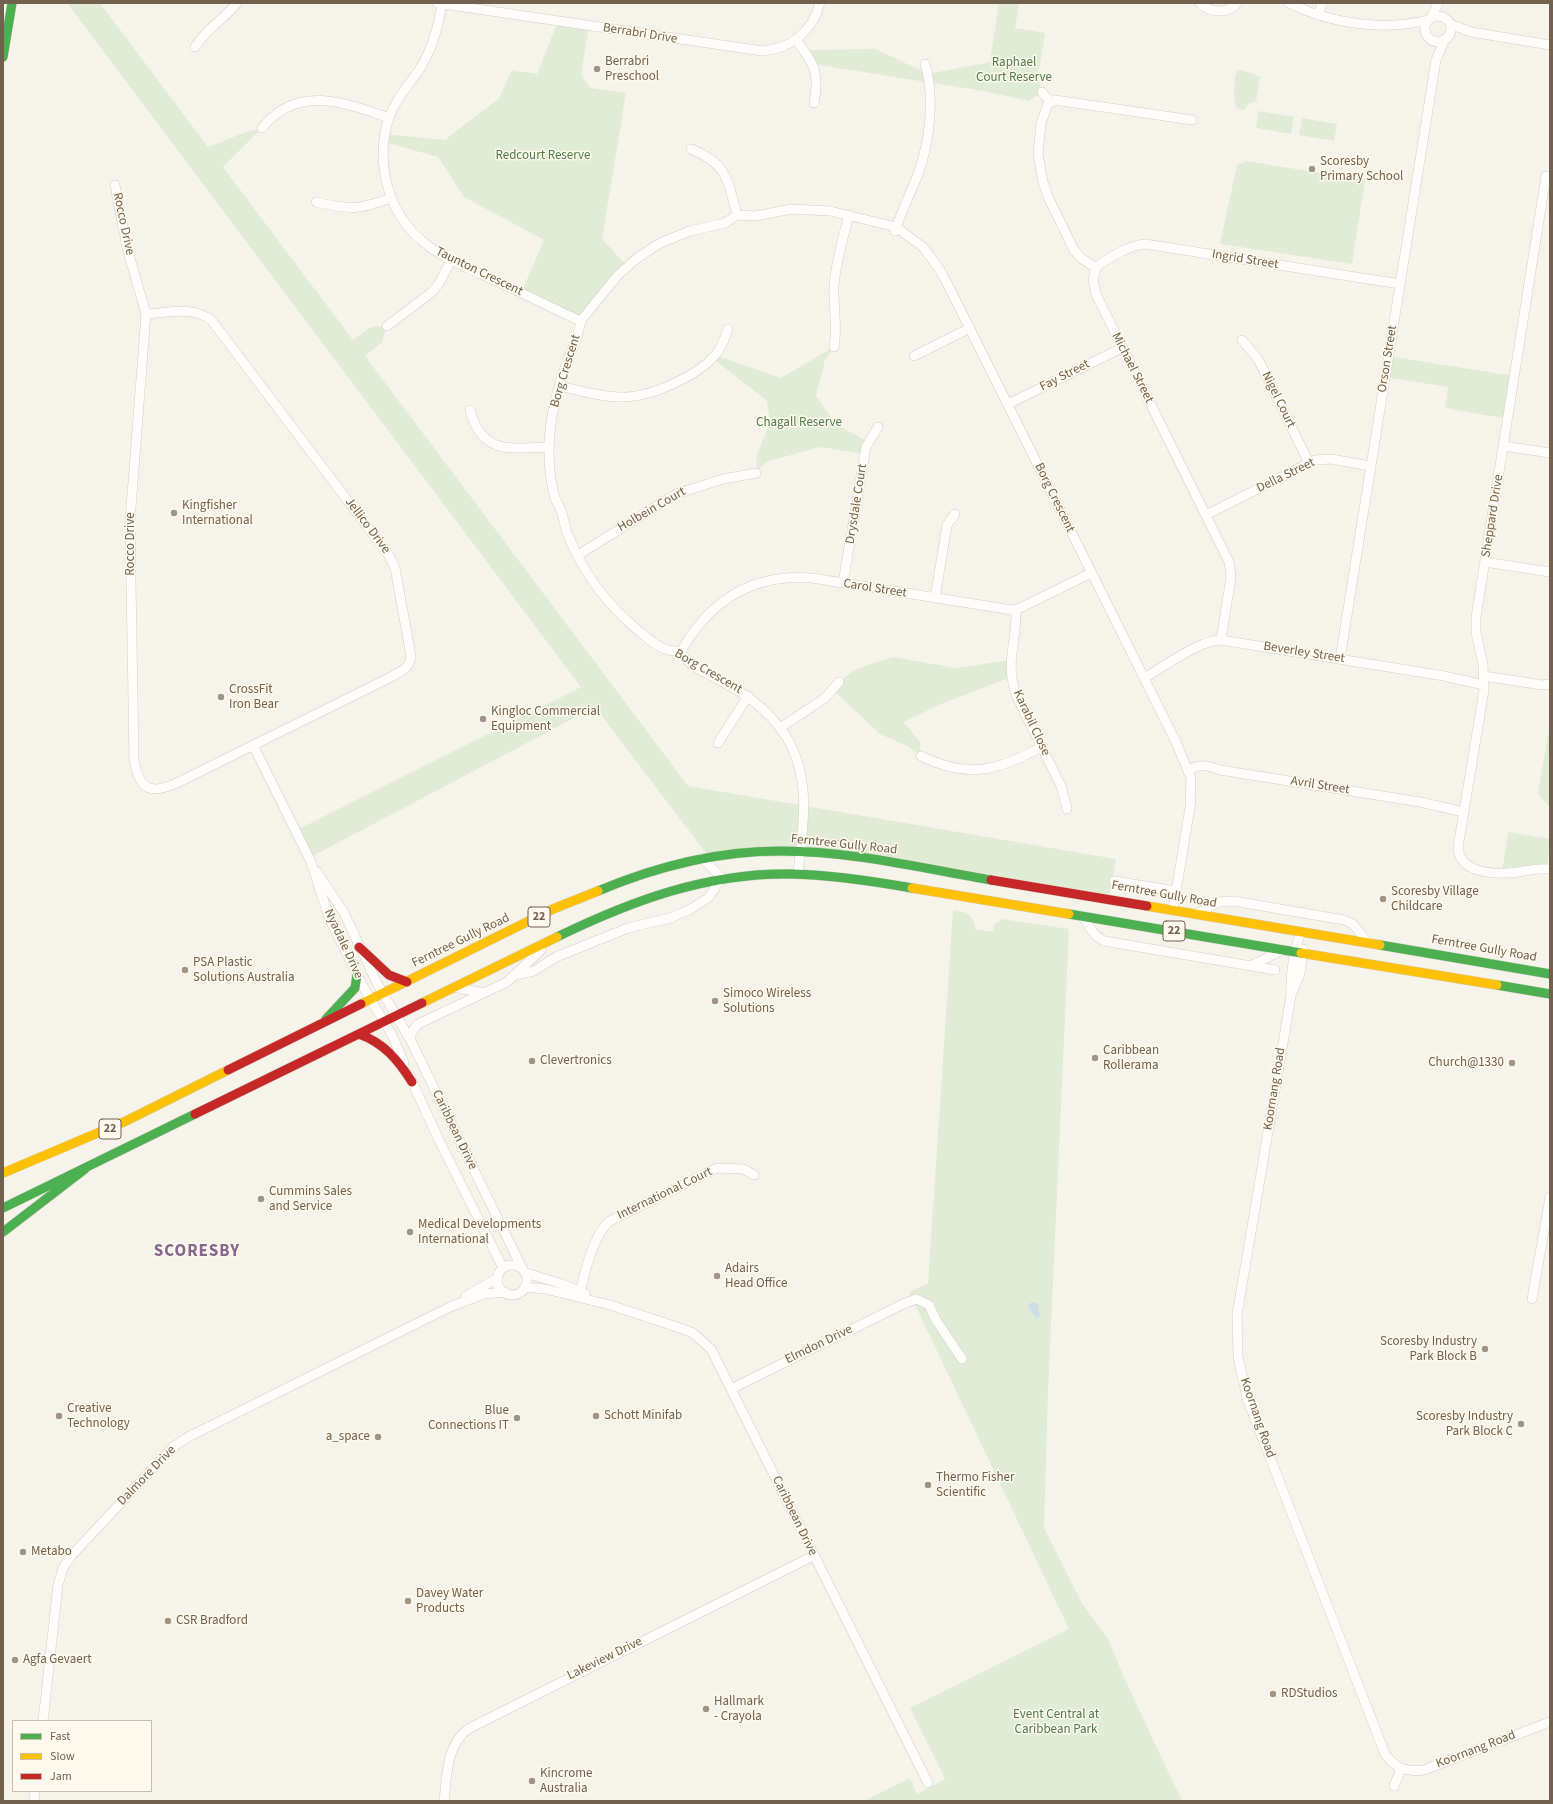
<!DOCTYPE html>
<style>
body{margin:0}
#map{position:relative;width:1553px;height:1804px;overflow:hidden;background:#f6f3eb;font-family:"Source Sans 3",sans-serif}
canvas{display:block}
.frame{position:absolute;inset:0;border:4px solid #72614e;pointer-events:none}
.legend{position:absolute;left:12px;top:1720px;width:140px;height:72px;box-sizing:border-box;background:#fdfaed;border:1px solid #c5bdad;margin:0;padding:5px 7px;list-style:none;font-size:12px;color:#72614e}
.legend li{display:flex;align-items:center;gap:8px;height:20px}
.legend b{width:20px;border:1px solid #c5bdad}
</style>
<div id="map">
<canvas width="1553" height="1804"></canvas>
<div class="frame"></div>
<ul class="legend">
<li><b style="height:5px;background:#4caf50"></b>Fast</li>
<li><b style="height:5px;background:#ffc107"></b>Slow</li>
<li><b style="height:5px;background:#c62828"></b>Jam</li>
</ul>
</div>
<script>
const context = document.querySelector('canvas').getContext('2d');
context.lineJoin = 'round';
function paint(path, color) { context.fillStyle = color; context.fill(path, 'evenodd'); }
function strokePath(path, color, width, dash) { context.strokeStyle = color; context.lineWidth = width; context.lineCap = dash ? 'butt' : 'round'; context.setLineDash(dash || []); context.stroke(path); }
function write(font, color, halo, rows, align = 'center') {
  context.font = font + ' "Source Sans 3",sans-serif'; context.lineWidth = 3; context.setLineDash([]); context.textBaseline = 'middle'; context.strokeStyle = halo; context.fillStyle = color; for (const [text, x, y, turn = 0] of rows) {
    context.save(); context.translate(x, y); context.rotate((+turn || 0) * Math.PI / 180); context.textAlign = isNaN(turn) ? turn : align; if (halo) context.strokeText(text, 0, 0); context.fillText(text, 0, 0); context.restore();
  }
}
const green = new Path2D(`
 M67 3H100L208 147 246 132 262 128 223 167 353 340 371 327 387 326 382 342 365 356 688 786 1116 859 1109 899 850 856 709 857 595 707 309 858 295 831 581 687Z
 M999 3H1019L1015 28 1045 33 1038 76 1042 92 1029 101 983 91 813 64 804 50 876 49 928 74 990 62Z
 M558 21 589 26 581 74 590 88 626 93 602 239 627 266 583 318 521 293 544 240 464 197 438 157 384 142 385 134 445 140 499 98 512 70 537 74Z
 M1243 70 1260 77 1256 102 1249 103 1244 110 1236 108C1234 100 1233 77 1237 71Z
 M1259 111 1294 117 1291 134 1256 128Z
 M1302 118 1337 124 1334 141 1299 135Z
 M1246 161 1365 180 1352 264 1220 244 1237 165Z
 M834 347 825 360 816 396 836 424 868 442 865 454 820 447 766 462 756 473 757 455 770 422 767 401 712 358 715 355 781 378Z
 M1388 356 1514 376 1508 419 1445 408 1448 387 1385 377Z
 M893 657 956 668 1010 660 1011 677 941 704 904 722 920 742 921 756 907 746 880 734 833 690C849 668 868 665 893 657Z
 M1550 723V807L1538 794Z
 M1508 832 1550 839 1547 869 1502 873Z
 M953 910C966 912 974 913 975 929L993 932 994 925 1002 919 1069 929 1048 1391 1044 1528 1083 1605 1108 1639 1126 1682 1182 1801H864L910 1778 917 1794 945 1779 910 1708 1069 1629 909 1292 928 1283Z`);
const water = new Path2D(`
 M1032 1302 1038 1304 1040 1316 1037 1319 1028 1308V1305Z`);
const street = new Path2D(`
 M437 3 762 51C791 49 813 31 820 3
 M1200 3C1209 13 1229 14 1237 3
 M1289 3C1331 24 1383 31 1428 20
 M442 4C438 26 433 47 421 67 410 84 396 98 389 118 375 160 387 211 421 240 440 257 464 266 487 277 518 291 549 306 580 321
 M1318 15 1322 3
 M1425 29a13 13 0 1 1 26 0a13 13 0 1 1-26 0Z
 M1431 18 1438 3
 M1450 24 1471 32 1550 45
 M796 40C814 63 820 73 814 103
 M195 47C205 30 224 19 237 3
 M1042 92 1050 102
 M1192 120 1055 100 1048 104 1041 123 1038 154 1043 182 1048 197 1074 250 1081 258 1096 268 1093 279 1096 294 1229 562 1231 577 1221 640
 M262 128C297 84 344 102 389 118
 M691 149C728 164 727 179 737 215
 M1550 176H1546L1476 617V633L1483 664 1484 690 1458 847C1459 871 1488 874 1507 873 1522 873 1534 867 1550 869
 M115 185 127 248 146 314 130 521 134 760C140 795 155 794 183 780L393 676C403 670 410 667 411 656L395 568 388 554 212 321C194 305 168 313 146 314
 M316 202C350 210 359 210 391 198
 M895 231C901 212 911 193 918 174 930 141 935 98 925 64
 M1096 268C1106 258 1131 245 1145 244L1400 284
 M387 326 432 292 440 282 451 260
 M1242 340 1258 359 1309 463
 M834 347C838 326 833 306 834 285 836 261 843 238 849 215
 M914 356 970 328
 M559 386C579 390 602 398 623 397 651 397 698 376 716 354 722 347 725 338 728 329
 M1008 404 1122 348
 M470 410C482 456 512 448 550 447
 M1504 446 1550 453
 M1206 515 1315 460 1331 459 1370 466
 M578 555 676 494 723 479 756 473
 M1485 562 1550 572
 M843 583 866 447 878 427
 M935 598 947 525 955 514
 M1016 609C1017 643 1004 663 1017 697L1061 786 1067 809
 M680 653C709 601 751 573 812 578L1012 610 1020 608 1091 573
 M1340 659 1436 60 1445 39
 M1484 676 1542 685 1550 684
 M1144 678C1164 667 1199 640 1221 640L1444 676 1484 685
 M780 728 825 698 839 682
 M718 743 748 696
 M253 745 311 862 330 920 365 990 392 1035 404 1063
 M921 756C967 779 998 771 1041 747
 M1188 772C1197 762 1209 766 1220 770L1420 802 1464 812
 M317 872 344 913 377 983 411 1041 522 1268
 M798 873C803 826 812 781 787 738 764 701 732 687 695 667 688 663 685 655 678 652 674 650 669 651 665 649 656 646 647 638 640 632 609 607 583 573 568 535 565 528 564 520 562 513 560 506 555 501 554 494 541 443 555 386 576 340 580 332 578 325 583 318L618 275 636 259 660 243 690 231 725 223 737 215 756 216 791 209 830 211 896 227 923 247 940 270 954 297 1176 742 1191 778 1190 807
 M1114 881 1176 891
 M1173 910 1191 801
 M1196 914 1219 902 1233 901 1344 920 1353 924 1368 943
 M1082 916 1095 935 1104 941 1275 970
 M1301 932C1293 953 1290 973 1291 996L1237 1315 1238 1357 1247 1398 1385 1754C1396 1769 1406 1772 1424 1770L1550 1722
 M1250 966 1283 950
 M514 975 534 971 556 957 628 928 670 918 689 910 708 898 722 878 702 858
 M454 987 484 993
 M1292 993 1300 974 1303 949
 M411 1041V1033L418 1024 507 982 541 950
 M410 1077 438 1138 503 1268
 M497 1280a15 15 0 1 1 30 0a15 15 0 1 1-30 0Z
 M526 1273 562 1284 585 1294
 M525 1287 545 1289 610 1305 677 1327 693 1333 711 1349 928 1783
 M466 1296 498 1278
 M579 1297C585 1273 591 1241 608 1222L717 1168 743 1169 754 1175
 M1532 1299 1550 1197
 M731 1389 901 1305 916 1299 929 1305 936 1320 962 1359
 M43 1721 58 1585 63 1568 72 1555 173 1447 188 1437 452 1306 484 1294 505 1292
 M1394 1786 1401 1769
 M34 1801 35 1791
 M444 1801C447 1775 446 1746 468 1729L813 1556`);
const fast = new Path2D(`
 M3 57 12 3
 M598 891C655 867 718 851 780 851 851 851 921 868 991 880
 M1069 914 1301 953
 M557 937C631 901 708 872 792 874 832 875 872 881 912 888
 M1380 945 1550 974
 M1497 985 1550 994
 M326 1019 355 988 357 975
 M3 1208 195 1114
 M3 1232 85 1169`);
const slow = new Path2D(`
 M912 888 1069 914
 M1147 906 1380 945
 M1301 953 1497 985
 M422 1003 557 937
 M361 1004 553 909 598 891
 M3 1173 126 1121 228 1070`);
const jam = new Path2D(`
 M991 880 1147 906
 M359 947 389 975 407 982
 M359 1034C384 1043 398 1060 412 1082
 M228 1070 361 1004
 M195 1114 422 1003`);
const markers = [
 [597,69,4,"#a09485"],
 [1312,169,4,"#a09485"],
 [174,513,4,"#a09485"],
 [221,697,4,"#a09485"],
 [483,719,4,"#a09485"],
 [1383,899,4,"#a09485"],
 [185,970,4,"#a09485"],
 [715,1001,4,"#a09485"],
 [1095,1058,4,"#a09485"],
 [532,1061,4,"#a09485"],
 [1512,1063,4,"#a09485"],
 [261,1199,4,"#a09485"],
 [410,1232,4,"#a09485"],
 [717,1276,4,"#a09485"],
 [1485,1349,4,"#a09485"],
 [59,1416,4,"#a09485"],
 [596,1416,4,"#a09485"],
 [517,1418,4,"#a09485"],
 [1521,1424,4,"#a09485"],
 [378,1437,4,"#a09485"],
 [928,1485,4,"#a09485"],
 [23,1552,4,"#a09485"],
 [408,1601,4,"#a09485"],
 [168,1621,4,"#a09485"],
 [15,1660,4,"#a09485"],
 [1273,1694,4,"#a09485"],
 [706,1709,4,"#a09485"],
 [532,1781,4,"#a09485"]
];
const shields = [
 [539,917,22],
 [1174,931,22],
 [110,1129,22]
];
const shieldNames = [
 ["22",539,917],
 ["22",1174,931],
 ["22",110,1129]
];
const streetNames = [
 ["Berrabri Drive",640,34,9],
 ["Rocco Drive",123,224,78],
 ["Ingrid Street",1245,260,9],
 ["Taunton Crescent",479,272,26],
 ["Orson Street",1388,359,-81],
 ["Michael Street",1132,368,63],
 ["Borg Crescent",566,371,-73],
 ["Fay Street",1065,376,-27],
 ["Nigel Court",1278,400,64],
 ["Della Street",1286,476,-26],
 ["Borg Crescent",1054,498,64],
 ["Drysdale Court",857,504,-81],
 ["Holbein Court",652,510,-30],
 ["Sheppard Drive",1493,516,-81],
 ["Jellico Drive",367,526,53],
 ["Rocco Drive",131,544,-90],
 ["Carol Street",875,589,9],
 ["Beverley Street",1304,653,9],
 ["Borg Crescent",708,672,30],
 ["Karabil Close",1031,723,65],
 ["Avril Street",1320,786,9],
 ["Ferntree Gully Road",844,845,6],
 ["Ferntree Gully Road",1164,895,10],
 ["Ferntree Gully Road",461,941,-26],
 ["Nyadale Drive",343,944,65],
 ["Ferntree Gully Road",1484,949,10],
 ["Koornang Road",1275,1089,-81],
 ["Caribbean Drive",454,1130,64],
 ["International Court",665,1194,-26],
 ["Elmdon Drive",819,1345,-26],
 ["Koornang Road",1257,1418,71],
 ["Dalmore Drive",147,1476,-46],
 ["Caribbean Drive",794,1516,64],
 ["Lakeview Drive",605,1659,-26],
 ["Koornang Road",1476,1750,-21]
];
const poiNames = [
 ["Berrabri",605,62],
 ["Preschool",605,77],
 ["Scoresby",1320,162],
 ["Primary School",1320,177],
 ["Kingfisher",182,506],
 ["International",182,521],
 ["CrossFit",229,690],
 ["Iron Bear",229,705],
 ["Kingloc Commercial",491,712],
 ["Equipment",491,727],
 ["Scoresby Village",1391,892],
 ["Childcare",1391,907],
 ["PSA Plastic",193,963],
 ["Solutions Australia",193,978],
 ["Simoco Wireless",723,994],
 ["Solutions",723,1009],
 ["Caribbean",1103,1051],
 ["Rollerama",1103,1066],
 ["Clevertronics",540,1061],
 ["Church@1330",1504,1063,"right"],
 ["Cummins Sales",269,1192],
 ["and Service",269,1207],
 ["Medical Developments",418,1225],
 ["International",418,1240],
 ["Adairs",725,1269],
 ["Head Office",725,1284],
 ["Scoresby Industry",1477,1342,"right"],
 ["Park Block B",1477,1357,"right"],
 ["Creative",67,1409],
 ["Technology",67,1424],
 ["Blue",509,1411,"right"],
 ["Connections IT",509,1426,"right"],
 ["Schott Minifab",604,1416],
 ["Scoresby Industry",1513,1417,"right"],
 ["Park Block C",1513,1432,"right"],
 ["a_space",370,1437,"right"],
 ["Thermo Fisher",936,1478],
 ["Scientific",936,1493],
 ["Metabo",31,1552],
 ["Davey Water",416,1594],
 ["Products",416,1609],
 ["CSR Bradford",176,1621],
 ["Agfa Gevaert",23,1660],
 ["RDStudios",1281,1694],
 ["Hallmark",714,1702],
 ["- Crayola",714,1717],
 ["Kincrome",540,1774],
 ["Australia",540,1789]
];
const parkNames = [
 ["Raphael",1014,63],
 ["Court Reserve",1014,78],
 ["Redcourt Reserve",543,156],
 ["Chagall Reserve",799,423],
 ["Event Central at",1056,1715],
 ["Caribbean Park",1056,1730]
];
const districtNames = [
 ["SCORESBY",197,1252]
];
paint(green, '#e1ecd7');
paint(water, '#cedfe5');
strokePath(street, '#d3cfc6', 10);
strokePath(fast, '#d5cfc7', 10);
strokePath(slow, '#d5cfc7', 10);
strokePath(jam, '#d5cfc7', 10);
strokePath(street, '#fefdfc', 9);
strokePath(fast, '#4caf50', 9);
strokePath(slow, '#ffc107', 9);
strokePath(jam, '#c62828', 9);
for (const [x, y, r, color] of markers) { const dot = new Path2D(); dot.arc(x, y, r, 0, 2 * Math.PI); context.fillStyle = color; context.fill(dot); strokePath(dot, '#fdfaed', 1.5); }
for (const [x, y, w] of shields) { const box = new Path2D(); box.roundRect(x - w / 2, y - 10, w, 20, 3); context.fillStyle = '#fdfaed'; context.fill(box); strokePath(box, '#72614e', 1); }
write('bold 12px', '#72614e', null, shieldNames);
write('13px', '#72614e', '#fdfaed', streetNames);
write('13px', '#72614e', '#fdfaed', poiNames, 'left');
write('13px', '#517c4a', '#fdfaed', parkNames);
context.letterSpacing = '1px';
write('bold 17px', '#87668e', '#fdfaed', districtNames);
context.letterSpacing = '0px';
</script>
